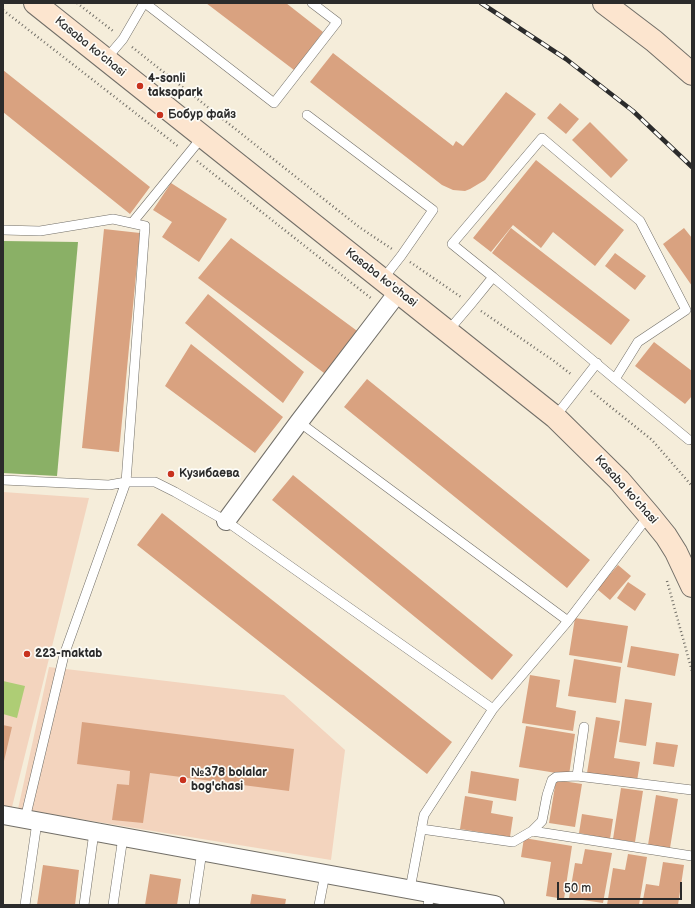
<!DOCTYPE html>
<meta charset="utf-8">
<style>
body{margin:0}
#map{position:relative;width:695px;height:908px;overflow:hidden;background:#f5edda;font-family:"Balsamiq Sans",sans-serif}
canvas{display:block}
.frame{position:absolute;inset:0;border:4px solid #2b2b2b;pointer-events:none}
.scale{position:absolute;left:557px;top:882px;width:125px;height:18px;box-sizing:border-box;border:2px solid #2b2b2b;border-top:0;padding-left:5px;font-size:12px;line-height:14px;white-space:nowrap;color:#2b2b2b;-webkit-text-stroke:3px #fdfcf7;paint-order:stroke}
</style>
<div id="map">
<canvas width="695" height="908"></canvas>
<div class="frame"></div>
<div class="scale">50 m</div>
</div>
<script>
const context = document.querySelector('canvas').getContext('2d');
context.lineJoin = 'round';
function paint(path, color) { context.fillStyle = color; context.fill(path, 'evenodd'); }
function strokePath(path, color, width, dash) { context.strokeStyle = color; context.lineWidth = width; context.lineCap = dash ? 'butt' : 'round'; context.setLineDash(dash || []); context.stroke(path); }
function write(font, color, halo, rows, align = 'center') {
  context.font = font + ' "Balsamiq Sans",sans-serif'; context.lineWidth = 3.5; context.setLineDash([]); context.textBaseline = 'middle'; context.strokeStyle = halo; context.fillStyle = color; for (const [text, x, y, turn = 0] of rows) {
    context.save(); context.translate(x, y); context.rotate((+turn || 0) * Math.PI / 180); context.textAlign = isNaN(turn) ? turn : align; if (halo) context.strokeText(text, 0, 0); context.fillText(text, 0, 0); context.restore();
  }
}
const built = new Path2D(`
 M3 492 89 498 11 811 3 809Z
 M49 667 284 695 345 750 331 860 18 809Z`);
const green = new Path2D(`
 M3 681 25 686 17 718 3 714Z`);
const forest = new Path2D(`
 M3 241 78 242 57 476 3 473Z`);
const building = new Path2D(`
 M206 3H286L323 32 294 70Z
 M333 53 453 146 456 141 463 146 506 92 536 114 485 180 470 189 465 191 453 190 442 185 310 82Z
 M3 70 150 187 130 214 3 112Z
 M560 103 579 119 566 134 547 118Z
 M590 122 628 160 611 178 572 140Z
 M536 160 624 230 595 266 553 232 541 248 513 225 491 252 473 238Z
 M171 183 227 219 199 262 162 237 172 222 153 210Z
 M511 228 630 320 611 345 492 253Z
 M684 228 692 238V286L663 244Z
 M104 229 140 233 119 452 82 448Z
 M231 238 360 333 328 376 198 278Z
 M615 253 646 276 635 290 605 266Z
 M208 294 304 372 283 403 185 323Z
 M654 342 692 371V396L685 404 635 366Z
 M191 344 283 417 255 453 165 386Z
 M367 379 590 560 567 588 344 407Z
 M293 475 513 655 492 680 272 500Z
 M162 513 452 742 427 774 137 545Z
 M618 565 631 576 610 600 597 589Z
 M628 582 646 594 635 611 617 598Z
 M575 618 628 626 622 663 569 655Z
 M631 646 679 654 675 676 627 667Z
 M574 659 621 667 616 703 568 696Z
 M530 675 560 680 556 707 576 711 573 731 522 723Z
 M625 699 652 703 646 746 619 742Z
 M596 717 620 721 614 758 640 762 637 781 587 773Z
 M82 722 294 749 289 791 150 773 143 823 112 820 117 784 129 785 130 771 77 764Z
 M3 725 12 727 4 761H3Z
 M526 726 575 734 569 775 519 767Z
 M656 742 678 745 674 767 653 764Z
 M471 771 519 779 516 801 468 793Z
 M556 780 582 784 575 827 549 823Z
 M621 788 643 791 635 842 613 839Z
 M656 795 678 799 670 848 648 845Z
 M465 796 493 801 491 813 513 817 510 837 460 829Z
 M582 814 613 819 610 839 579 833Z
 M524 838 572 846 564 899 546 896 551 862 521 857Z
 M585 849 612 853 603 903 569 898 575 863 582 864Z
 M628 854 647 857 639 905H607L613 868 625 870Z
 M663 862 684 865 678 905H642L646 884 659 886Z
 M43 865 79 870 75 905H37Z
 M150 874 181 879 177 905H145Z
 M252 894 286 899 285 905H250Z`);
const path = new Path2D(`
 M77 3 113 31
 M3 10 179 147
 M132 47 359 227 392 249
 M197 161 372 299
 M410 262 461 297
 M481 311 554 361 572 375
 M591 391 652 440 692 486
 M667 581 692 671`);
const lane = new Path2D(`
 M145 3 274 103 337 22 312 3
 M106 59 123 39 144 3
 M307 115 433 210 401 256 383 279
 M132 223 203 136
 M3 230 40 231 113 219 145 226 126 482 64 655 25 819
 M448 331 471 304 493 277 452 244 542 138 640 221 686 310 638 342 615 379 493 277
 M615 379 689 440
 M555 417 597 363
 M299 422 568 621
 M3 480 109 485 126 482H155L175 492 226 521 493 709
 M577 776 584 727
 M421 829 513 842 532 831 542 821 547 795 552 780 556 777 577 776 692 790
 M532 831 692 856
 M410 889 424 815 493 709 568 621 649 515
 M25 905 37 822
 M84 905 94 832
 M113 905 123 837
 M194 905 202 851
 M319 905 325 874
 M428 905 430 893`);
const street = new Path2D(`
 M226 521 299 422 399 291
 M3 815 495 905`);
const secondary = new Path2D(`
 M35 3 555 417 619 480 649 515 666 536 676 552 692 586
 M604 3 654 41 692 74`);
const rail = new Path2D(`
 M481 3 566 59 633 111 692 167`);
const markers = [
 [140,86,4,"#c8321e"],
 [160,115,4,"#c8321e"],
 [171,474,4,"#c8321e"],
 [27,654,4,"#c8321e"],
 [183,780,4,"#c8321e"]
];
const streetNames = [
 ["Kasaba ko'chasi",90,47,39],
 ["Kasaba ko'chasi",381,278,38],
 ["Kasaba ko'chasi",626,490,48]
];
const poiNames = [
 ["4-sonli",148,79],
 ["taksopark",148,93],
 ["Бобур файз",168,115],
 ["Кузибаева",179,474],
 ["223-maktab",35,654],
 ["№378 bolalar",191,773],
 ["bog'chasi",191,787]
];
paint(built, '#f3d4be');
paint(green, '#aecd75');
paint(forest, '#8ab066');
paint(building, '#d9a280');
strokePath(lane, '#726f68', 10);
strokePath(street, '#726f68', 20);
strokePath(secondary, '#726f68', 24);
strokePath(path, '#726f68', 2.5, [1, 3]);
strokePath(lane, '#fff', 9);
strokePath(street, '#fff', 18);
strokePath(secondary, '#fce5cf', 22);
strokePath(rail, '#2b2b2b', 4.5);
strokePath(rail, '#fdfcf7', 3, [9]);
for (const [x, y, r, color] of markers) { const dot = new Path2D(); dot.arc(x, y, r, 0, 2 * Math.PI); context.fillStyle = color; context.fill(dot); strokePath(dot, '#fdfcf7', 1.5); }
write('12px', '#2b2b2b', '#fdfcf7', streetNames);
write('bold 12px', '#2b2b2b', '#fdfcf7', poiNames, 'left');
</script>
